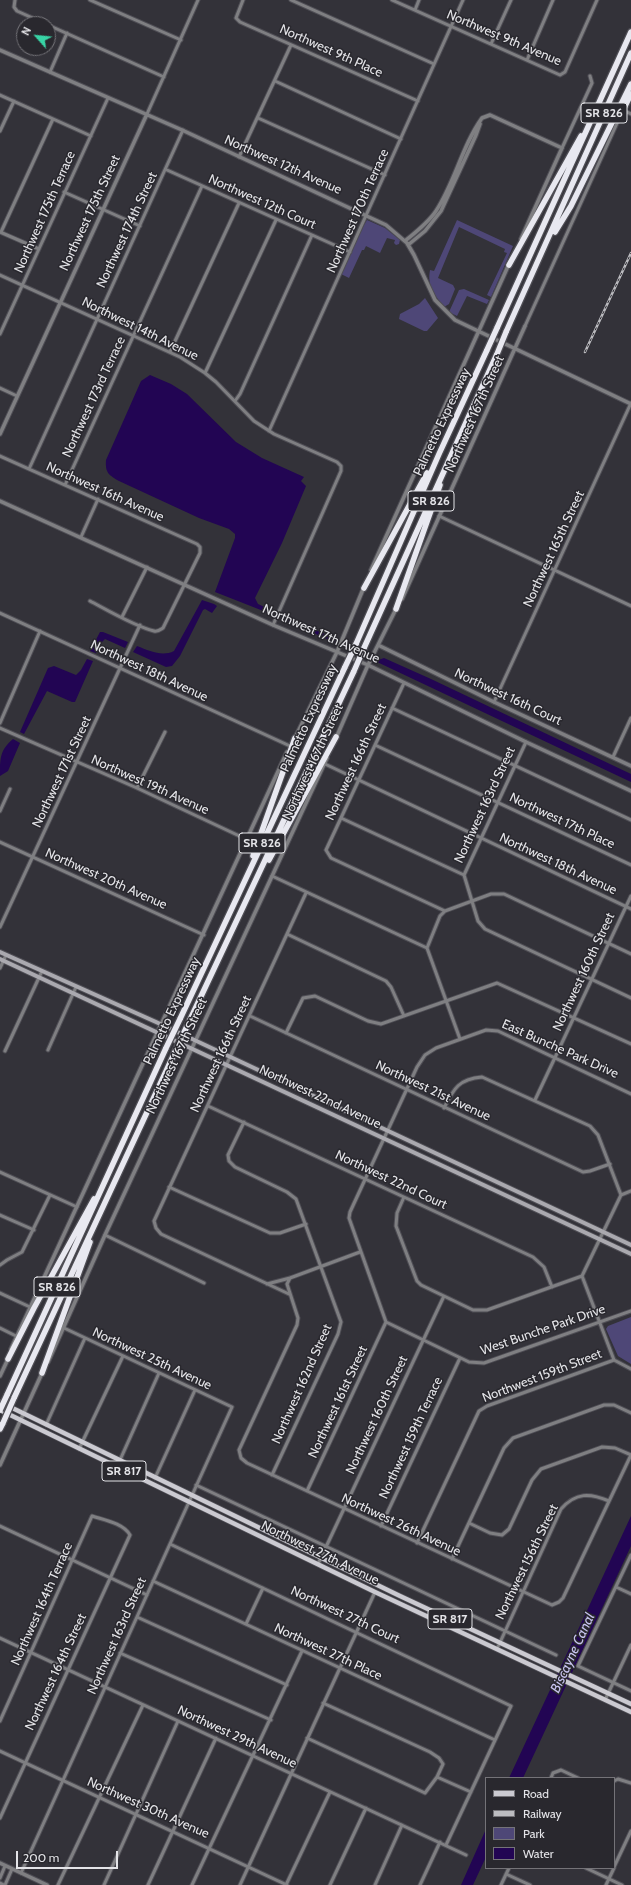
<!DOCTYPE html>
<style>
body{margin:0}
#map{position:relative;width:631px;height:1885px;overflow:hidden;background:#333239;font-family:Cabin,sans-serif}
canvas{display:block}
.legend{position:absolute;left:485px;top:1777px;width:130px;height:92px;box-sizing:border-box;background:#29282e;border:1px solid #747378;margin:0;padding:5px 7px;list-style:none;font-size:12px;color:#e4e4e8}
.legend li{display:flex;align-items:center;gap:8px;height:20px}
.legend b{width:20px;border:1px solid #747378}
.north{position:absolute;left:16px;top:16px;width:40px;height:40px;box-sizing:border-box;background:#29282e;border:1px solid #747378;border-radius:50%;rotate:297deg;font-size:11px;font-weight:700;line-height:16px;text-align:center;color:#e4e4e8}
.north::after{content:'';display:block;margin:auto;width:14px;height:18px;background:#38d4a6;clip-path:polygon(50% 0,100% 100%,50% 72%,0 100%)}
.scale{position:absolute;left:16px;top:1851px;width:102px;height:18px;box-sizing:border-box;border:2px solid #e4e4e8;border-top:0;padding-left:5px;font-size:12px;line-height:14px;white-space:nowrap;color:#e4e4e8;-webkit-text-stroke:3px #29282e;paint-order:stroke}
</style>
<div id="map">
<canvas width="631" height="1885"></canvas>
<ul class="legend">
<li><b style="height:5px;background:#cbcad1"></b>Road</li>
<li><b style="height:5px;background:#bcbcc0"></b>Railway</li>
<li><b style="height:11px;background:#4e4777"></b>Park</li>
<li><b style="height:11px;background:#220553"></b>Water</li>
</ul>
<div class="north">N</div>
<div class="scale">200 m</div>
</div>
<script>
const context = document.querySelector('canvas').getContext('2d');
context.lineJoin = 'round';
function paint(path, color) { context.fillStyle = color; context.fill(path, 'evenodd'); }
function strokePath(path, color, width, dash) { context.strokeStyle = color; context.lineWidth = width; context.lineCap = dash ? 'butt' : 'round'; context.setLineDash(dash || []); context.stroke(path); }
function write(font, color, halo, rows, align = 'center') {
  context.font = font + ' Cabin,sans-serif'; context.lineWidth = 3; context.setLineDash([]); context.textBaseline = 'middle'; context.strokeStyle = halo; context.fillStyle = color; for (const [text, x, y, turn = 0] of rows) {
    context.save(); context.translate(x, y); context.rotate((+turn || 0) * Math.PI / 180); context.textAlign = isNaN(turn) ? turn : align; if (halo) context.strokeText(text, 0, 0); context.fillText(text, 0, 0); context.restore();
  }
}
const green = new Path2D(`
 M367 220 385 228 400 240 399 244 396 245 394 243 395 240 387 238 380 253 366 246 364 250H362L349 278 341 274 364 225Z
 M457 220 513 246 491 297 487 295 507 253 504 252 505 249 459 227 438 278 453 285 455 289 449 304 444 307C434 294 427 286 430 270L434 271Z
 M464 289 489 300 487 304 467 296 457 316 449 312 459 290Z
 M425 298 438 318 427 331H424L399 319 400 314 419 304Z
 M631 1317V1364L618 1356 606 1329 608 1326Z`);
const water = new Path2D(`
 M150 375 171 384 187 394 236 442 262 458 304 477 301 481 306 486 282 543 255 598 258 604 271 610 272 611 271 614 215 592 235 538V534L229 529 199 518 119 481C109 475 105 473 106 460L141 381Z
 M202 600 214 604 217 606 212 613 205 609 203 610 180 656 172 666 166 667 133 652 137 646C150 651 162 657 174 651Z
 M283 616 334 638 337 641 336 643 282 619Z
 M100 632H103L128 642 125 648 105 639 100 644 96 653 90 651Z
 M384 658 431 679 631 774V782L375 661Z
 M87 659 93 661 75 702H72L47 691 24 734 20 732 48 668 54 666 76 675 81 670Z
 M13 739 20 743 8 771 0 776C0 758 0 750 13 739Z
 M631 1516V1546L523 1778H509Z
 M486 1829V1857L473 1885H461Z`);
const minor = new Path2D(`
 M15 0 14 7 17 11 46 24
 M90 0 181 40
 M243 0 236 18 240 22 418 101
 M291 0 434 64
 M392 0 560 75 565 72 597 0
 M415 10 419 0
 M48 25 164 77
 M491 44 511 0
 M527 60 553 0
 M50 72 67 33
 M275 81 401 139
 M0 95 91 136
 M147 114 198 0
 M258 118 385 175
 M0 131 14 101
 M562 148 592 83 590 76
 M239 157 291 45
 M167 170 350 252
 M64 192 140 226
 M0 232 39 249
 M1 232 53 119
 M0 275 180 357 205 373 216 382 254 421 274 434 337 462 341 466V471L273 625
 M525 326 623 110 631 114
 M0 334 108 98
 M170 352 239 203
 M205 373 276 220
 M0 388 17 396
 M235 401 240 394 312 235
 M269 431 463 0
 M0 456 197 544 200 547V553L163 628C160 630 158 632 154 631 136 627 107 610 90 601
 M29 469 183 130
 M65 485 202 186
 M439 516 631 606
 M81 537 98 499
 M0 613 290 746
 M122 617 147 567
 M404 683 326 850 331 858 445 911
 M494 702 631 403
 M392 708 631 820
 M0 723 40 631
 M0 728 137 788 248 840
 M526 742 464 875 478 921 485 929 631 998
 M375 745 631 865
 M613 757 631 718
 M325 764 631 909
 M137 788 165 732
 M0 811 10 789
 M341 818 464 875
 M0 842 204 935
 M272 876 427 948
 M0 927 140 625
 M287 934 386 981 391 987 404 1016
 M0 968 6 955
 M250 1016 583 1172 590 1171 610 1164
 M286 1033 303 998 315 996 368 1021 381 1024 497 983 631 1044
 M460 1039 427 948 440 916 445 911 491 894H504L631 954
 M48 1050 76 987
 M5 1051 42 971
 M631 1094 498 1031 486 1030 436 1048 425 1055 417 1067 350 1212 349 1218 386 1322 469 1362 484 1363 631 1311
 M535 1100 631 896
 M208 1106 533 1257 544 1267 552 1287
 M444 1108C454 1088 459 1079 482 1077L590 1126 598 1135 621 1195
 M244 1122 228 1155 229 1161 235 1167 287 1192 296 1199 341 1322 338 1334 272 1475
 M0 1172 77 1207
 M169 1187 270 1233H280L306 1224
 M621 1195 631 1191
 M404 1197 397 1213 396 1226 417 1281 421 1285 473 1310H487L582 1276
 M0 1215 34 1230
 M105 1235 204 1283
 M0 1265 7 1260 22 1252 50 1195
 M582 1276 614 1360 631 1369
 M582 1276 621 1195
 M290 1278 287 1284 298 1318 297 1325 239 1450 241 1458 247 1463 552 1605 559 1602 563 1598 631 1455
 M267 1284 290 1278 360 1252
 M0 1293 30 1307
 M289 1294 161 1234 156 1228 154 1221 306 893
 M0 1328 16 1336
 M46 1425 85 1338
 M79 1449 123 1356
 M120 1460 159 1373
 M155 1478 195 1390
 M196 1485 556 1655
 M307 1491 386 1322
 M469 1523 490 1533 502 1535 509 1529 532 1480 541 1469 602 1447 615 1448 631 1455
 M0 1526 147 1595
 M381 1526 460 1358
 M417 1543 479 1411 487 1406 614 1360
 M170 1544 511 1706 446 1845
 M631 1555 578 1666 631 1691
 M452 1559 504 1448 513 1438 604 1405H614L631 1413
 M318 1564 444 1296
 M153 1581 495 1740
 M616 1587 631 1594
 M137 1617 287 1685
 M246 1624 263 1588
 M0 1638 466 1855
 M497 1649 561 1509C576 1492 590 1493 609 1501
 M120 1653 271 1720
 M605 1700 631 1645
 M0 1721 92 1516C104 1520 123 1523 130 1535L0 1818
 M307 1738 425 1793 437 1777 443 1764 439 1758 430 1752 323 1703
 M0 1751 287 1885
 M437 1777 471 1792
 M551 1778 553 1773 561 1770 578 1778
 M614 1781 618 1779 631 1783
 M614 1867 631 1831
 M586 1868 622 1885
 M21 1873 232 1407 64 1328
 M506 1874 530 1885
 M0 1878 5 1866
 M0 1883 4 1885
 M5 1885 12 1869
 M58 1885 143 1705
 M104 1885 178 1721
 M148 1885 216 1738
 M192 1885 302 1651
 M240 1885 375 1592
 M286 1885 330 1792
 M330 1885 366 1808
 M375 1885 402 1825
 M420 1885 440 1842
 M501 1885 509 1868
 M606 1885 614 1868`);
const tertiary = new Path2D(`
 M0 50 182 130 386 225 407 243 414 255 435 300 455 320 631 404
 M405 241C416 232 428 223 436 211 455 182 462 146 482 118L490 115 562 148 521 239
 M408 245 425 231 441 211 476 135 480 124
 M0 434 147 114
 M0 501 273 625 368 665 526 742 631 791
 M371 570 509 264
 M402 599 525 326
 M378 645 494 702 631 766
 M336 738 368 665 397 607
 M294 740 337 652 364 587
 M11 1349 287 752
 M48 1362 105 1235 327 758
 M0 1376 8 1359
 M0 1465 43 1371
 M0 1863 47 1885`);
const secondary = new Path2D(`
 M0 952 156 1022 631 1245
 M0 959 631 1254`);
const primary = new Path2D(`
 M0 1402 400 1596 631 1704
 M0 1410 375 1592 631 1712`);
const motorway = new Path2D(`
 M623 110 631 94
 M555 232 571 206 631 84
 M509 265 581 136
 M497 328 631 32
 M506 332 631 53
 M364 588 427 473
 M396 609 440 485
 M356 644 439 454 487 350
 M364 648 497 354
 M253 856 295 738
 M269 860 336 737
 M180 1019 345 667
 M188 1024 354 671
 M8 1359 34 1308 94 1199
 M42 1373 90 1242
 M7 1395 166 1048
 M14 1398 175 1052
 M0 1429 3 1423`);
const rail = new Path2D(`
 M585 352 631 253`);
const motorwayBridge = new Path2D(`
 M487 350 497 328
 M497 354 506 332
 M345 667 356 644
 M354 671 364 648
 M166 1048 180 1019
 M175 1052 188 1024
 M0 1410 7 1395
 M3 1423 14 1398`);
const shields = [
 [604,113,46],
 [431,501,46],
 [262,843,46],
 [57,1287,46],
 [124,1471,44],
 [450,1619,44]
];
const shieldNames = [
 ["SR 826",604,113],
 ["SR 826",431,501],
 ["SR 826",262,843],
 ["SR 826",57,1287],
 ["SR 817",124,1471],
 ["SR 817",450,1619]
];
const streetNames = [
 ["Northwest 9th Avenue",504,38,23],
 ["Northwest 9th Place",331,51,24],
 ["Northwest 12th Avenue",283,165,24],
 ["Northwest 12th Court",262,202,24],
 ["Northwest 170th Terrace",358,211,-66],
 ["Northwest 175th Terrace",45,212,-66],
 ["Northwest 175th Street",90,213,-65],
 ["Northwest 174th Street",127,230,-65],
 ["Northwest 14th Avenue",140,329,26],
 ["Northwest 173rd Terrace",94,397,-65],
 ["Northwest 167th Street",475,414,-66],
 ["Palmetto Expressway",442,422,-65],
 ["Northwest 16th Avenue",105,492,24],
 ["Northwest 165th Street",554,549,-65],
 ["Northwest 17th Avenue",321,634,24],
 ["Northwest 18th Avenue",149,671,25],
 ["Northwest 16th Court",508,697,25],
 ["Palmetto Expressway",309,718,-65],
 ["Northwest 167th Street",313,762,-65],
 ["Northwest 166th Street",356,762,-65],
 ["Northwest 171st Street",62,772,-65],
 ["Northwest 19th Avenue",150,785,24],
 ["Northwest 163rd Street",485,805,-65],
 ["Northwest 17th Place",562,821,25],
 ["Northwest 18th Avenue",558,864,25],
 ["Northwest 20th Avenue",106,879,24],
 ["Northwest 160th Street",584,972,-65],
 ["Palmetto Expressway",172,1011,-65],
 ["East Bunche Park Drive",560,1049,24],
 ["Northwest 166th Street",221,1054,-65],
 ["Northwest 167th Street",177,1056,-65],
 ["Northwest 21st Avenue",433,1091,25],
 ["Northwest 22nd Avenue",320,1097,25],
 ["Northwest 22nd Court",391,1180,25],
 ["West Bunche Park Drive",543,1330,-19],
 ["Northwest 25th Avenue",152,1359,25],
 ["Northwest 159th Street",542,1376,-21],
 ["Northwest 162nd Street",302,1384,-66],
 ["Northwest 161st Street",338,1402,-65],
 ["Northwest 160th Street",377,1415,-65],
 ["Northwest 159th Terrace",411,1438,-65],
 ["Northwest 26th Avenue",401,1525,25],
 ["Northwest 27th Avenue",320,1553,26],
 ["Northwest 156th Street",527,1562,-64],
 ["Northwest 164th Terrace",42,1604,-66],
 ["Northwest 27th Court",345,1615,25],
 ["Northwest 163rd Street",117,1636,-66],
 ["Northwest 27th Place",328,1652,25],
 ["Northwest 164th Street",56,1672,-65],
 ["Northwest 29th Avenue",237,1737,25],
 ["Northwest 30th Avenue",148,1808,24]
];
const waterNames = [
 ["Biscayne Canal",573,1653,-65]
];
paint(green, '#4e4777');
paint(water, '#220553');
strokePath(minor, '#4f4e55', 5);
strokePath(tertiary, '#4f4e55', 5.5);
strokePath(secondary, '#4f4e55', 6);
strokePath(primary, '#4f4e55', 6);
strokePath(motorway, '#4f4e55', 8);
strokePath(minor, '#7f7f82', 3);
strokePath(tertiary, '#7f7f82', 3.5);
strokePath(secondary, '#aaa9af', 4);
strokePath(primary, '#cbcad1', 4.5);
strokePath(motorway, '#e8e8f0', 5.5);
strokePath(rail, '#bcbcc0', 2.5);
strokePath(rail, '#29282e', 1, [3]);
strokePath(motorwayBridge, '#4f4e55', 8, []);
strokePath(motorwayBridge, '#e8e8f0', 5.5);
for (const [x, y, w] of shields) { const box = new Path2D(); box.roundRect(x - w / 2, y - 10, w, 20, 3); context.fillStyle = '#29282e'; context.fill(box); strokePath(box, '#e4e4e8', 1); }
write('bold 12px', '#e4e4e8', null, shieldNames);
write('13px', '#e4e4e8', '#29282e', streetNames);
write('italic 14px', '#c7c3ef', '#29282e', waterNames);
</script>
